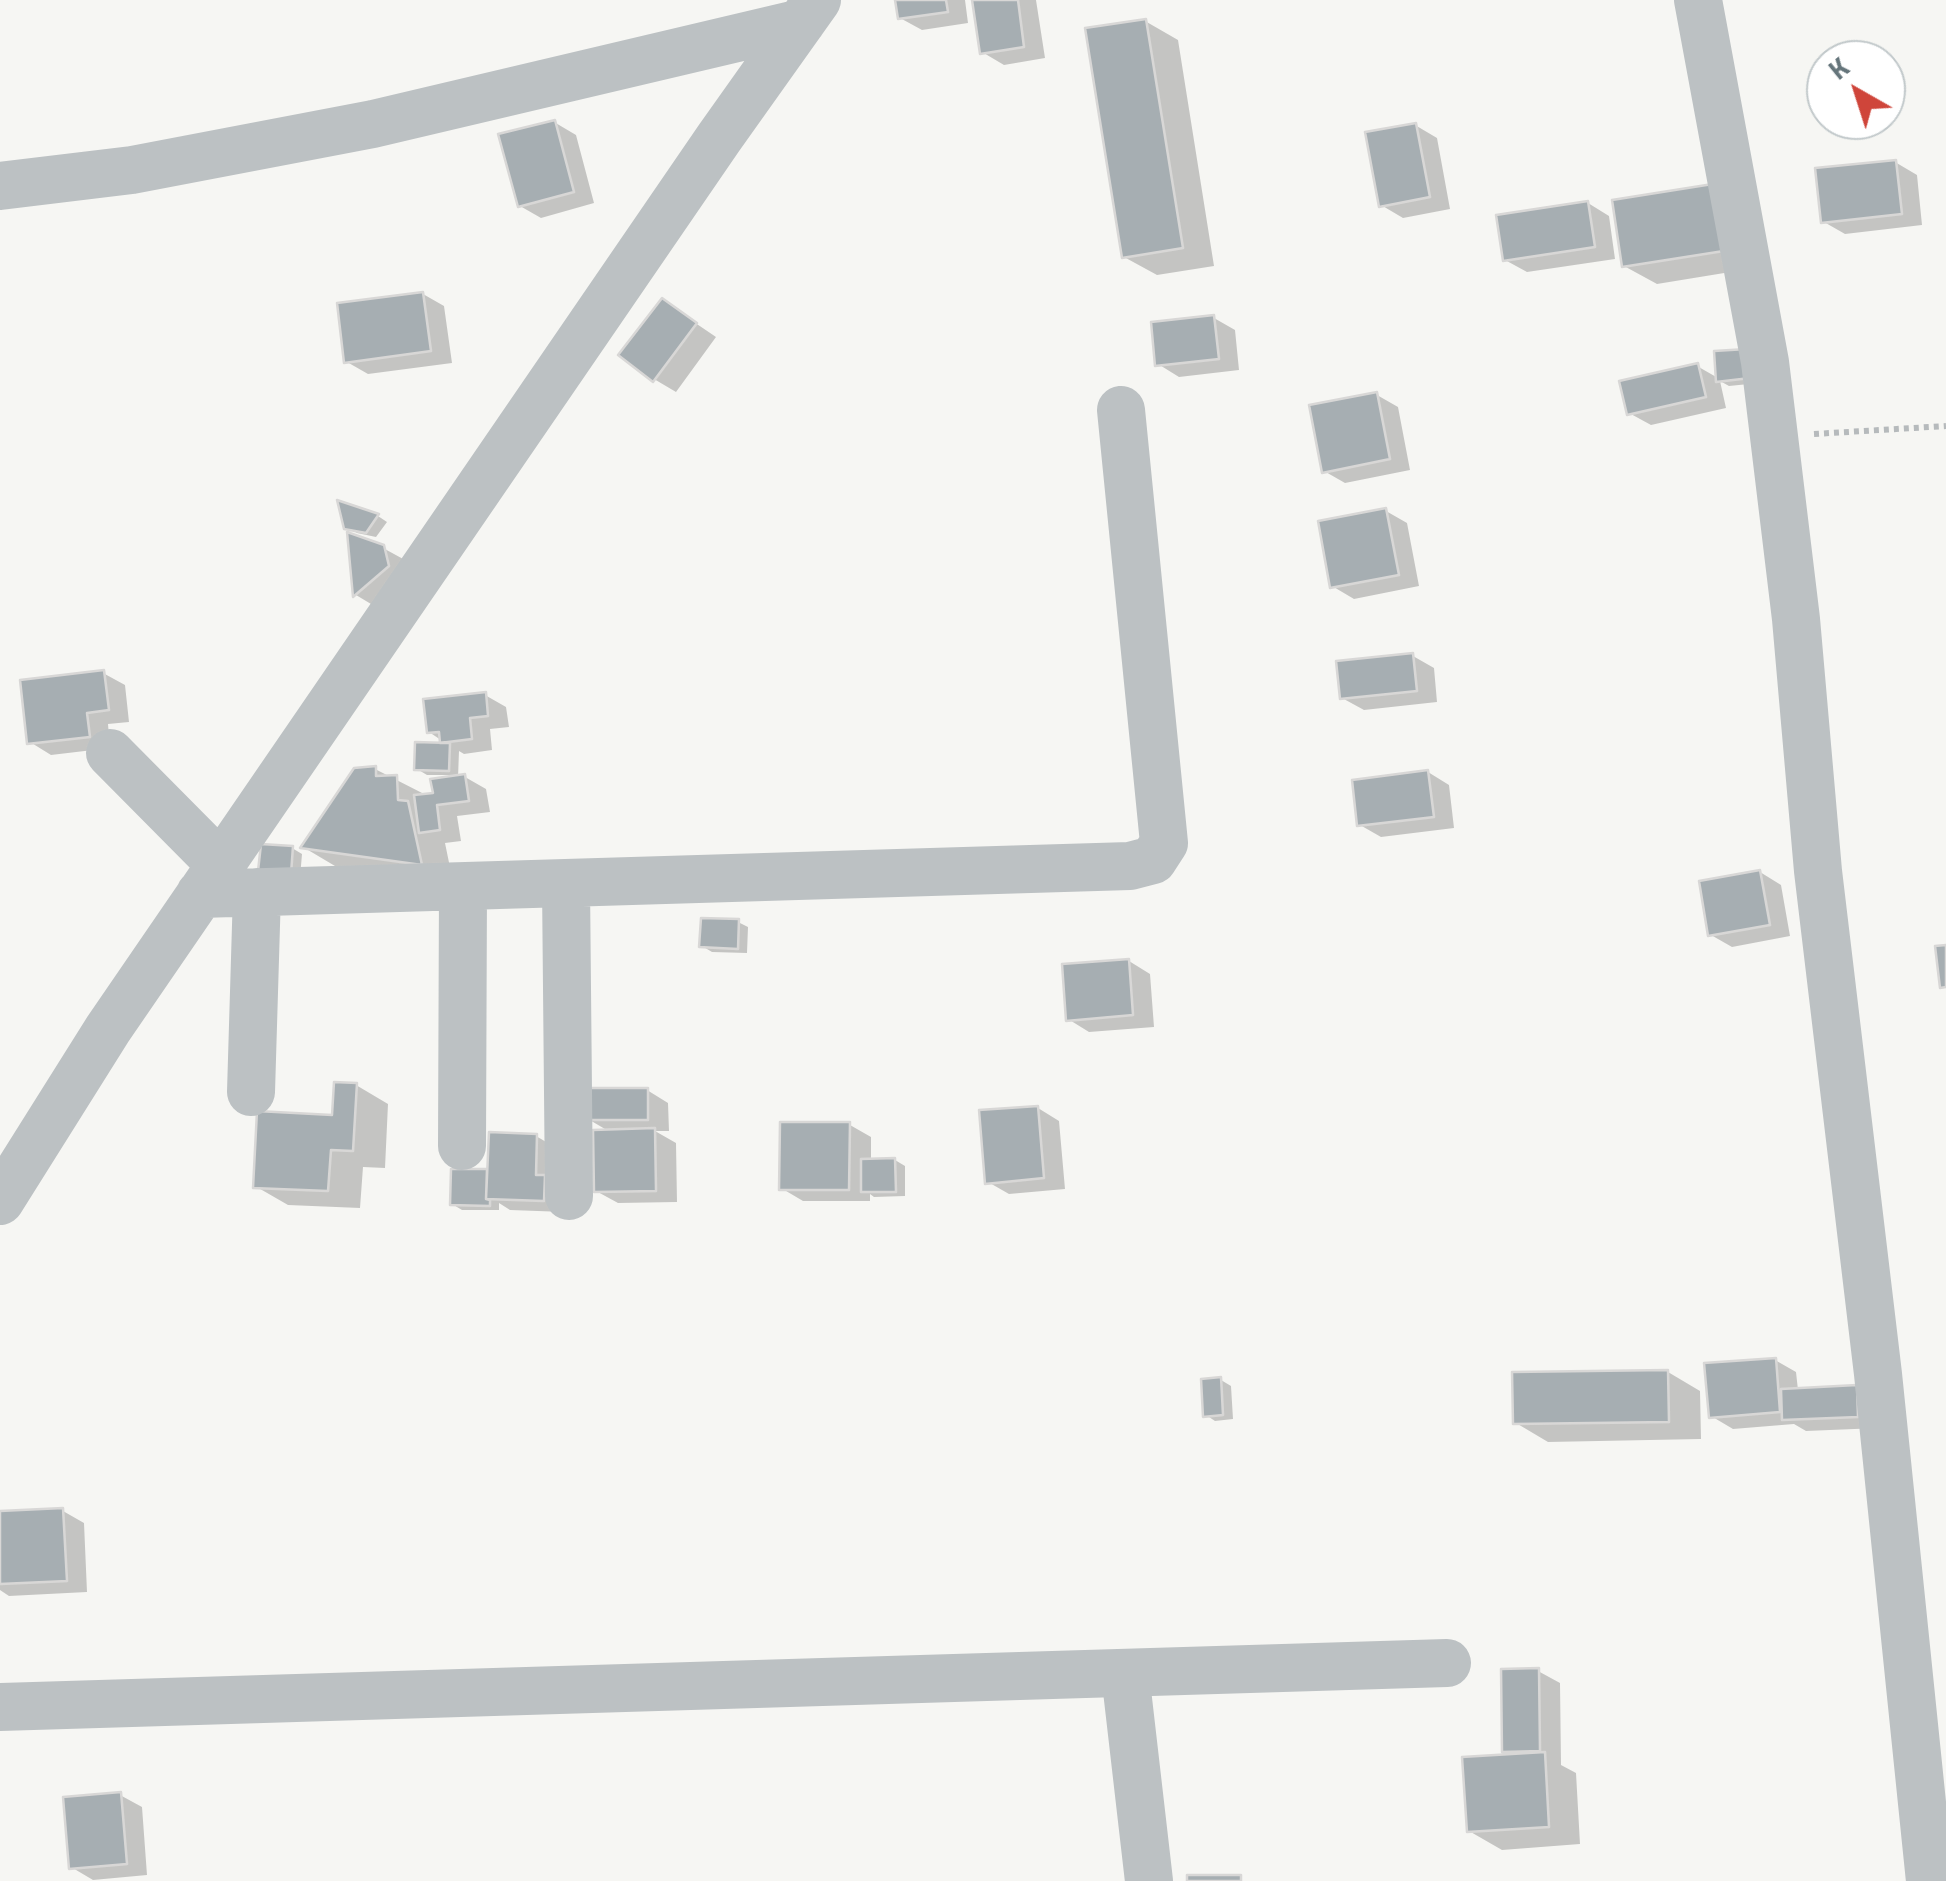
<!DOCTYPE html>
<style>
body{margin:0}
#map{position:relative;width:1946px;height:1881px;overflow:hidden;background:#f6f6f3;font-family:"Titillium Web",sans-serif}
canvas{display:block}
.north{position:absolute;left:1806px;top:40px;width:100px;height:100px;box-sizing:border-box;background:#fff;border:2px solid #c1c8ca;border-radius:50%;rotate:321deg;font-size:28px;font-weight:700;line-height:40px;text-align:center;color:#65757b}
.north::after{content:'';display:block;margin:auto;width:35px;height:45px;background:#cf453a;clip-path:polygon(50% 0,100% 100%,50% 72%,0 100%)}
</style>
<div id="map">
<canvas width="1946" height="1881"></canvas>
<div class="north">K</div>
</div>
<script>
const context = document.querySelector('canvas').getContext('2d');
context.lineJoin = 'round';
function paint(path, color) { context.fillStyle = color; context.fill(path, 'evenodd'); }
function strokePath(path, color, width, dash) { context.strokeStyle = color; context.lineWidth = width; context.lineCap = dash ? 'butt' : 'round'; context.setLineDash(dash || []); context.stroke(path); }
const shadow = new Path2D(`
 M898 0H965L968 23 922 30 900 18Z
 M975 0H1036L1045 58 1004 65 982 52Z
 M1145 21 1178 40 1214 266 1157 275 1124 257Z
 M554 122 576 135 594 203 541 218 520 206Z
 M1415 125 1437 138 1450 209 1403 218 1381 205Z
 M1895 162 1917 175 1922 225 1845 234 1824 222Z
 M1588 203 1609 216 1615 259 1527 272 1505 260Z
 M1751 204 1761 267 1657 284 1624 266Z
 M423 294 444 306 452 363 368 374 347 362Z
 M663 301 716 337 676 392 654 379Z
 M1214 318 1235 330 1239 370 1179 377 1158 364Z
 M1717 354 1759 383 1729 386 1720 381 1726 408 1651 425 1629 413 1697 366 1718 378Z
 M1377 395 1398 407 1410 470 1345 483 1324 471Z
 M341 504 378 516 387 522 376 537 357 533 347 527Z
 M1386 511 1407 523 1419 586 1354 599 1332 586Z
 M350 536 383 548 405 560 376 607 356 595Z
 M1413 656 1434 668 1437 702 1364 710 1342 698Z
 M103 673 125 685 129 722 108 724 110 748 51 755 30 742Z
 M485 695 506 707 509 727 490 729 492 750 464 754 459 751 458 778 465 777 486 789 490 812 457 816 461 841 445 843 453 882 335 866 303 847 375 769 428 796 436 795 451 778V775H427L417 769V745L450 746 429 732Z
 M1428 772 1449 785 1454 828 1381 837 1360 825Z
 M263 846 292 848 302 854 300 878Z
 M1760 872 1781 885 1790 936 1732 947 1711 935Z
 M738 922 748 927 747 953 712 952 702 946Z
 M1129 961 1150 974 1154 1027 1089 1032 1068 1019Z
 M356 1085 388 1104 385 1168 363 1167 360 1208 288 1205 255 1186 334 1117Z
 M647 1090 668 1103 669 1131H655L676 1143 677 1202 618 1203 596 1191 610 1132 588 1119Z
 M1038 1108 1059 1121 1065 1189 1009 1194 988 1182Z
 M850 1125 871 1137V1161L895 1160 905 1166V1196L874 1197 870 1194V1201H803L781 1188Z
 M536 1136 558 1149 565 1212 510 1210 499 1203V1210H462L452 1204 486 1172 490 1174Z
 M1775 1360 1796 1372 1798 1390 1877 1400 1879 1428 1806 1431 1794 1424 1733 1429 1711 1416Z
 M1668 1372 1700 1391 1701 1439 1548 1442 1516 1423Z
 M1221 1380 1231 1386 1233 1419 1215 1421 1206 1415Z
 M63 1511 84 1523 87 1592 9 1596 0 1590V1514Z
 M1538 1671 1560 1683 1561 1765 1576 1773 1580 1844 1502 1850 1469 1831 1514 1756 1505 1751Z
 M120 1795 142 1807 147 1875 93 1880 71 1867Z`);
const building = new Path2D(`
 M895 0H946L948 12 898 19Z
 M972 0H1018L1024 47 980 54Z
 M1146 19 1183 248 1122 258 1085 28Z
 M555 120 574 192 518 207 498 134Z
 M1416 123 1430 197 1379 207 1365 132Z
 M1896 160 1902 214 1821 223 1815 168Z
 M1719 183 1730 250 1622 267 1612 200Z
 M1588 201 1595 247 1503 261 1496 215Z
 M423 292 431 351 344 363 337 303Z
 M662 298 697 323 653 382 618 355Z
 M1214 315 1219 359 1155 366 1151 322Z
 M1747 349 1750 378 1716 382 1714 351Z
 M1698 363 1706 397 1627 415 1619 381Z
 M1377 392 1390 459 1322 473 1309 405Z
 M337 500 379 514 366 533 344 529Z
 M1386 508 1399 575 1330 588 1318 521Z
 M347 532 384 545 389 566 353 597Z
 M1413 653 1417 691 1340 699 1336 661Z
 M104 670 109 710 87 713 90 737 27 744 20 680Z
 M486 692 488 716 470 718 472 739 440 743 439 732 427 733 423 699Z
 M415 742 450 743 449 771 414 770Z
 M376 766V776L397 775 398 800 408 801 422 865 300 848 354 768Z
 M1428 770 1434 817 1357 826 1352 780Z
 M465 774 469 801 437 805 440 830 419 833 414 795 433 793 430 779Z
 M261 844 293 846 291 874 258 871Z
 M1760 870 1770 925 1708 936 1699 881Z
 M701 918 739 919 738 949 699 947Z
 M1946 945V987L1940 988 1935 946Z
 M1129 959 1133 1015 1066 1021 1062 964Z
 M334 1082 357 1083 353 1151 331 1150 328 1191 253 1188 257 1111 332 1115Z
 M585 1088H648V1120H585Z
 M1038 1106 1044 1178 985 1184 979 1110Z
 M780 1122H850L849 1190H779Z
 M655 1128 656 1191 594 1192 593 1130Z
 M489 1132 537 1134 536 1175H545L544 1201 486 1199Z
 M895 1158 896 1192H861V1159Z
 M451 1169H487L486 1199 490 1200V1206L450 1205Z
 M1776 1358 1780 1412 1709 1418 1704 1363Z
 M1668 1370 1669 1422 1513 1424 1512 1372Z
 M1221 1377 1223 1415 1203 1417 1201 1379Z
 M1857 1385 1858 1417 1782 1420 1781 1389Z
 M63 1508 67 1581 0 1584V1511Z
 M1539 1668 1540 1751 1502 1752 1501 1669Z
 M1545 1752 1549 1827 1467 1832 1462 1757Z
 M121 1792 127 1864 69 1869 63 1797Z
 M1187 1875H1241V1881H1187Z`);
const path = new Path2D(`
 M1814 434 1946 426`);
const minor = new Path2D(`
 M1698 0 1765 362 1796 619 1818 871 1878 1374 1930 1881
 M0 186 132 170 373 124 801 23
 M110 753 221 865
 M566 884 569 1196
 M200 894 1130 866 1153 860 1164 843 1121 410
 M251 1092 257 892
 M462 1146 463 887
 M0 1201 108 1029 719 138 817 0
 M1125 1673 1149 1881
 M0 1707 1447 1663`);
paint(shadow, '#0003');
paint(building, '#a6aeb2');
strokePath(building, '#d8d7d6', 2.5);
strokePath(path, '#b6babc', 6, [5, 5]);
strokePath(minor, '#bcc1c3', 48);
</script>
